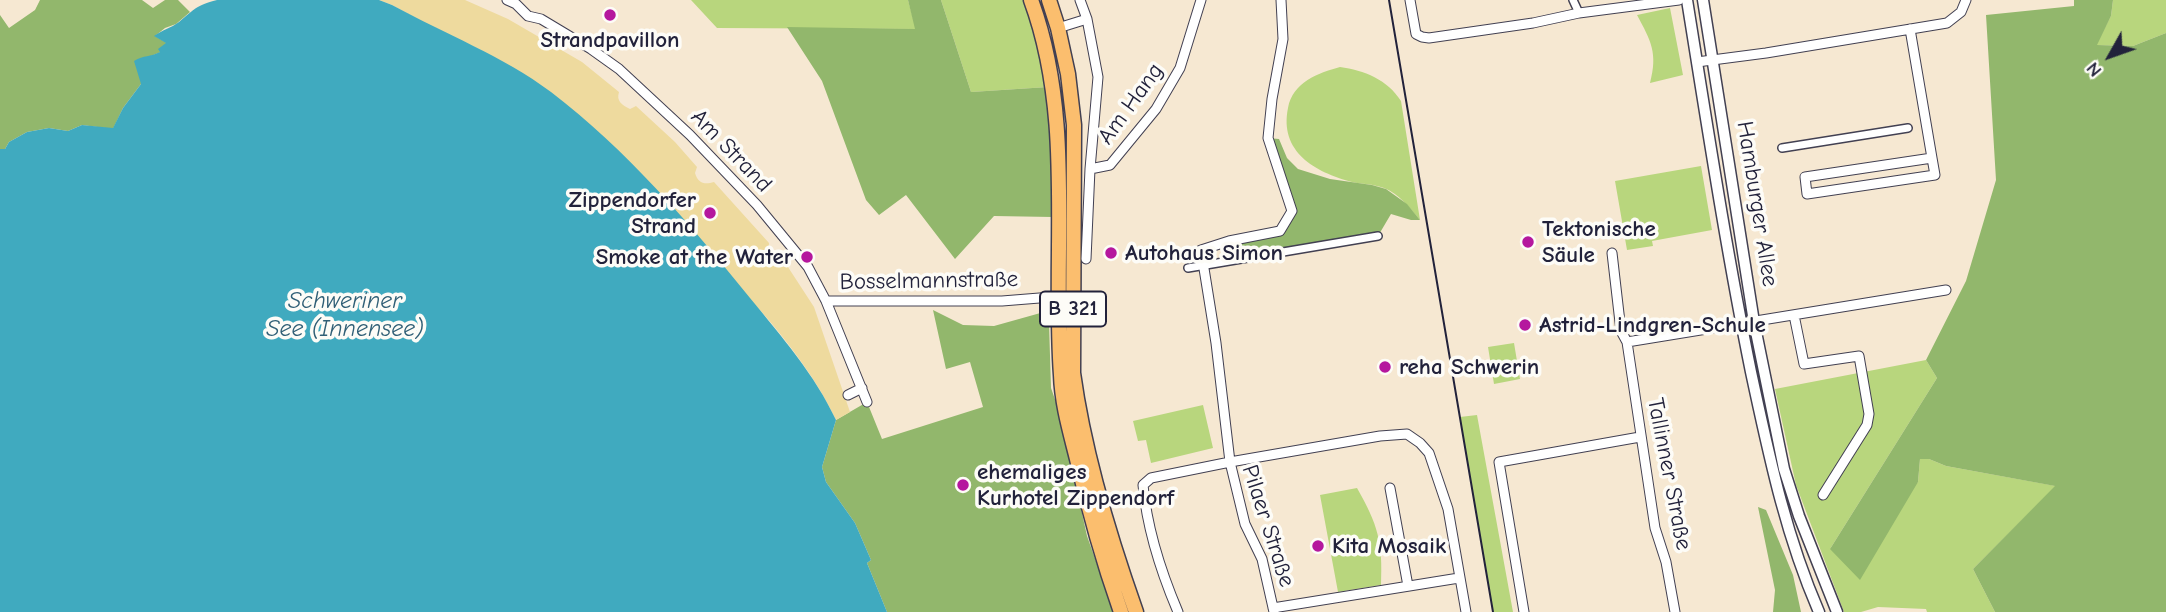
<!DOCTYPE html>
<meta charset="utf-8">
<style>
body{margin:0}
#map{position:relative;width:2166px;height:612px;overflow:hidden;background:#f6e8d2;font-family:"Comic Neue",sans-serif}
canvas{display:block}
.north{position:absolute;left:2075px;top:21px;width:70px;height:70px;-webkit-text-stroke:5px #fdfcf7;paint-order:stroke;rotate:230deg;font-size:19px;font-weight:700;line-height:28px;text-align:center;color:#22223b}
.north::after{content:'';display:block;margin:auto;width:24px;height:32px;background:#22223b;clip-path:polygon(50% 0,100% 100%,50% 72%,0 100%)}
</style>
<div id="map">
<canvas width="2166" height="612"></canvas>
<div class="north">N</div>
</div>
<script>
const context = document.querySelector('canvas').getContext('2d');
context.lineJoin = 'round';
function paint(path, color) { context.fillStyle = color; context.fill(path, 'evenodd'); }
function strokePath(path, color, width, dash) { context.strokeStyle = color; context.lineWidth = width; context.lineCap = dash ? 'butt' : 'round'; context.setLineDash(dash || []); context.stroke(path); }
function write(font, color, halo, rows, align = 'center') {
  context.font = font + ' "Comic Neue",sans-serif'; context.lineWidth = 7; context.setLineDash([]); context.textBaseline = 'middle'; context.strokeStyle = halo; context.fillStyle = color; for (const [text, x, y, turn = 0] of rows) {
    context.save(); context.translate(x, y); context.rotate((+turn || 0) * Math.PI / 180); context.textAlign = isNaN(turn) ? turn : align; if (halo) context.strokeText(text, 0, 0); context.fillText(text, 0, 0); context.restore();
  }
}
const green = new Path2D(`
 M691 0H908L916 29 717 28Z
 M941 0H1025L1037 36 1048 87 971 92Z
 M2113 0H2166V33L2133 46 2096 45 2111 16Z
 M1670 8 1683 75 1650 83C1658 53 1651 41 1637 15Z
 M1340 67C1364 70 1388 80 1401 101L1420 220C1410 208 1399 194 1384 188 1373 184 1362 184 1352 182 1315 172 1279 152 1288 108 1293 82 1318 73 1340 67Z
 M1701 166 1712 230 1652 241 1653 246 1627 250 1615 181Z
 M1514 343 1520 379 1494 384 1488 347Z
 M1926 360 1937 378 1830 549 1918 482 1920 459H1929L1946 466 2056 486 1973 569 1995 612H1927L1926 609 1878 607 1861 612H1844L1796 485 1775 389Z
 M1203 405 1213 448 1151 463 1146 440 1138 441 1133 421Z
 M1477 415 1513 612H1493L1460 417Z
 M1357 488C1378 525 1383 542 1381 585L1338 592 1320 495Z`);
const forest = new Path2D(`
 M40 0H142L153 8 165 0H178L190 12 176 24 165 28 155 36 167 43 161 52 151 56 141 84 123 108 113 129 82 125 68 131 49 128 27 132 9 142 5 149H0V15L9 28 35 10Z
 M908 0H941L971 92 1048 87 1053 217 994 216 955 259 906 195 879 215 866 200 822 81 787 27 915 29Z
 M2074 0H2113L2111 16 2097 45 2133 46 2166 33V612H1995L1973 569 2055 486 1946 466 1929 459H1920L1918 482 1860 580 1830 549 1937 378 1926 360 1966 281 1996 180 1986 15 2074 6Z
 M1268 138 1279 139 1287 158 1298 169 1330 179 1372 185 1386 189 1407 204 1420 220H1411L1391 214 1378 236 1227 262 1229 241 1280 231 1292 212Z
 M933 310 963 325 994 326 1044 312 1049 323 1051 388 1060 414 1087 536 1114 612H887L867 563 871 560 855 523 826 482 822 467 836 420 867 402 882 439 983 407 970 362 946 369Z
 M1758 507 1766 510 1793 575 1801 612H1773L1775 590Z`);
const sand = new Path2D(`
 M379 0H465L508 19 582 62 619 92C616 101 622 105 630 109L636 106 675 142 697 167 695 173C698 183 704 185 714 182L769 243 768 258 773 263 786 264 814 307 850 412 836 420C817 380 789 343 760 310L481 50 439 31 392 5Z`);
const water = new Path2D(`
 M217 0H379L392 5C445 34 503 56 551 92 626 149 691 225 750 298 782 337 815 375 836 420L822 467 826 482 855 523 871 560 867 563 887 612H0V149H5L9 142 27 132 49 128 68 131 82 125 113 128 123 108 141 84 134 61C144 55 150 57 160 52L158 49 166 43 154 36C162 30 171 28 179 22 196 8 195 6 217 0Z`);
const pedestrian = new Path2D(`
 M1573 0 1579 13
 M1782 148 1908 128
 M1188 268 1378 236`);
const minor = new Path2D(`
 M507 0 516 4 528 16 541 19 591 49 619 69 690 135 757 205 808 267 826 301 867 402
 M1080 0 1087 19 1098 77 1090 169 1086 259
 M1281 0 1283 39 1272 99 1268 138 1292 211 1280 231 1229 241 1201 250 1216 343 1230 462 1380 436 1407 434 1420 443 1429 453 1448 509 1466 612
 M1410 0 1416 34 1422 37 1429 38 1533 23 1579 13 1679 0
 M1058 28 1087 19
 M1910 29 1932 158 1935 175 1807 194 1805 177 1932 158
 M1697 62 1766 53 1947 23 1961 12 1966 0
 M1090 169 1110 165 1156 109 1180 68 1201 0
 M1612 253 1621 331 1627 342 1655 528 1666 562 1675 612
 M826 301H1002L1052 297 1062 294
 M1794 315 1804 364 1859 356 1869 414 1867 425 1823 495
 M1627 342 1946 290
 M848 395 862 388
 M1390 488 1408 586
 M1273 608 1459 578
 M1178 612C1161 572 1147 529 1143 485L1151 478 1230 462 1245 524 1262 559 1274 612
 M1524 612 1499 462 1640 437`);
const tertiary = new Path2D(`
 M1687 0C1707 124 1726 249 1751 372 1769 455 1785 534 1819 612
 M1703 0 1754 322 1784 469 1799 516 1837 612`);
const primary = new Path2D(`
 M1031 0C1075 119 1052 251 1061 375 1062 404 1070 431 1077 459 1089 511 1103 561 1121 612
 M1049 0 1058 28 1068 74 1074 125 1073 373C1084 453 1109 536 1136 612`);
const tram = new Path2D(`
 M1389 0 1493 612`);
const markers = [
 [610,15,7,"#b5179e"],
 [710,213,7,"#b5179e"],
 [1528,242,7,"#b5179e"],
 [1111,253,7,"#b5179e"],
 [807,257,7,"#b5179e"],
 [1525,325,7,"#b5179e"],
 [1385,367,7,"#b5179e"],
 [963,485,7,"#b5179e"],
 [1318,546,7,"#b5179e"]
];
const shields = [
 [1073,309,66]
];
const shieldNames = [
 ["B 321",1073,309]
];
const poiNames = [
 ["Strandpavillon",610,40,"center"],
 ["Zippendorfer",696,200,"right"],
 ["Strand",696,226,"right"],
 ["Tektonische",1542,229],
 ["Säule",1542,255],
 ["Autohaus Simon",1125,253],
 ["Smoke at the Water",793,257,"right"],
 ["Astrid-Lindgren-Schule",1539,325],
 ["reha Schwerin",1399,367],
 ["ehemaliges",977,472],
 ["Kurhotel Zippendorf",977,498],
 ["Kita Mosaik",1332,546]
];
const streetNames = [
 ["Am Hang",1131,104,-54],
 ["Am Strand",731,151,46],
 ["Hamburger Allee",1757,204,81],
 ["Bosselmannstraße",929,281,-1],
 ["Tallinner Straße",1669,474,79],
 ["Pilaer Straße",1268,526,72]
];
const waterNames = [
 ["Schweriner",345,301],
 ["See (Innensee)",345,329]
];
paint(green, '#b8d67d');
paint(forest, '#92b76c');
paint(sand, '#eeda9e');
paint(water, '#40aabf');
strokePath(pedestrian, '#424052', 10);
strokePath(minor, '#424052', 11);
strokePath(tertiary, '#424052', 13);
strokePath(primary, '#424052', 17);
strokePath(pedestrian, '#fff', 7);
strokePath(minor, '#fff', 9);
strokePath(tertiary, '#fff', 10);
strokePath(primary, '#fbbe6e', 14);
strokePath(tram, '#22223b', 2);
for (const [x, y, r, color] of markers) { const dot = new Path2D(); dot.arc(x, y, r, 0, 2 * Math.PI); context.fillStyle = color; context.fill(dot); strokePath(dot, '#fdfcf7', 2.5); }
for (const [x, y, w] of shields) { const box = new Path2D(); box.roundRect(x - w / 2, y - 17.5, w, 35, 5); context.fillStyle = '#fdfcf7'; context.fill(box); strokePath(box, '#22223b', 2); }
write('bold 21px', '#22223b', null, shieldNames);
write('bold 23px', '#22223b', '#fdfcf7', poiNames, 'left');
write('23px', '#22223b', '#fdfcf7', streetNames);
write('italic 24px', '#305f76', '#fdfcf7', waterNames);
</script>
